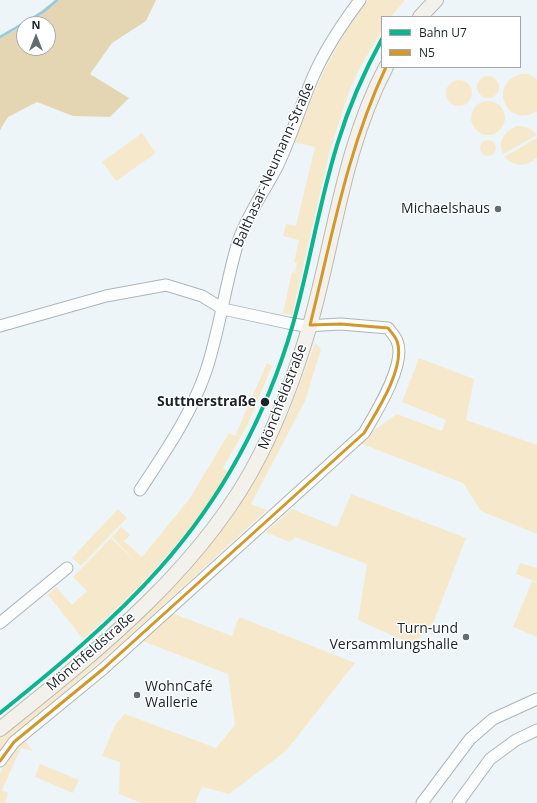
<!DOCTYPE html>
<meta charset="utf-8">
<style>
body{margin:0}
#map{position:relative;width:537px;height:803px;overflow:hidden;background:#edf5f8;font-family:"Open Sans",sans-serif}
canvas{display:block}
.legend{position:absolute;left:381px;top:16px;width:140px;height:52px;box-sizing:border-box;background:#fff;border:1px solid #a3a7a9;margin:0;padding:5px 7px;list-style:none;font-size:12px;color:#1a2327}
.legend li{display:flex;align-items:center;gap:8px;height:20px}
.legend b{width:20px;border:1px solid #a3a7a9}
.north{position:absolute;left:16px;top:16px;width:40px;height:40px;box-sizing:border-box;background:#fff;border:1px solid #a3a7a9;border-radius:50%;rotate:0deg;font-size:11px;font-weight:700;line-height:16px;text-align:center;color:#1a2327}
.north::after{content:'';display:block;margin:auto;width:14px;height:18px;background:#646c70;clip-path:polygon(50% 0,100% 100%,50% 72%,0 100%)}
</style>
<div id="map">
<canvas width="537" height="803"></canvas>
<ul class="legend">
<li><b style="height:5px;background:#0eb48d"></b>Bahn U7</li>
<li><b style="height:5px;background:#d1982e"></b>N5</li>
</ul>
<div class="north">N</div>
</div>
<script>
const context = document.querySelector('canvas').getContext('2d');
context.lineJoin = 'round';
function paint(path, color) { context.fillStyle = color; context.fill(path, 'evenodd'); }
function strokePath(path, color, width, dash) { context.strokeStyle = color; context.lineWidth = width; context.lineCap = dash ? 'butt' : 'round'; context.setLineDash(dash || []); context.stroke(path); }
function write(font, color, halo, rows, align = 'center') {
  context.font = font + ' "Open Sans",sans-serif'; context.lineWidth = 3; context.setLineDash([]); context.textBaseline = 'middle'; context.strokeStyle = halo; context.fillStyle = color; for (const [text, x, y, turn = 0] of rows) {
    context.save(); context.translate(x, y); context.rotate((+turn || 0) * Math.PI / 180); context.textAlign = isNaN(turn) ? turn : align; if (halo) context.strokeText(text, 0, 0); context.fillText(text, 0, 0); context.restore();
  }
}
const green = new Path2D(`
 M368 0H405L391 17H382V30L360 68 350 89 329 154 292 315 283 313 292 272 295 273 297 263 294 262 299 240 283 236 286 224 296 226 315 147 294 142C315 89 332 46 368 0Z
 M521 74H528L537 79V111C508 130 486 84 521 74Z
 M477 87a11 11 0 1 1 22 0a11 11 0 1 1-22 0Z
 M446 93a13 13 0 1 1 26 0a13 13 0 1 1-26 0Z
 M471 118a17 17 0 1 1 34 0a17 17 0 1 1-34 0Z
 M517 126C526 126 531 128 537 135L503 154C497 141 505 131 517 126Z
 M142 133 156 153 116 181 102 162Z
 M537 138V157C526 168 515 167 504 157Z
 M480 148a8 8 0 1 1 16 0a8 8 0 1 1-16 0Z
 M315 343 321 349 305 401 251 504 267 510 125 640 11 738 0 752V736L120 636 253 481 278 436 290 410Z
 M419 358 474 379 466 420 537 445V534L481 511 463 483 357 442 397 414 442 431 446 420 402 402Z
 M267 363 272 366 247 426 223 468 228 471C190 536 139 590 83 639L48 595 56 587 72 605 87 591 73 577 111 538 136 562 112 537 121 527 130 535 124 541 142 557 190 498 229 433 235 436Z
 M351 494 466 538 434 621 413 645 358 620 367 564 295 537 290 542 265 532 292 509 337 527Z
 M118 509 127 518 81 566 72 558Z
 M520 563 537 568V582L516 574Z
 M532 581 537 583V637L513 627Z
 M169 612 232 636 239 617 355 663 286 751 229 794 202 787 195 803H141L119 794 120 762 102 756 115 725 125 714 216 748 235 725 228 674 140 640Z
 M24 739 33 751 21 748 2 790 8 793 5 803H0V774L4 764Z
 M40 764 79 780 73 793 35 777Z`);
const forest = new Path2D(`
 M56 0H156L146 21 112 43 90 74 129 98 110 117 73 116 37 102 8 117 0 130V37L14 30ZM24 24H48V48H24Z`);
const stream = new Path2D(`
 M0 37 43 12 57 0`);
const minor = new Path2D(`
 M0 326 106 296 166 285 202 296 223 309 288 323 305 326 341 324 388 328C391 332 395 336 397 341 407 363 376 413 364 433L103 669 14 742 0 761
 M140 490C165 452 191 415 206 371 220 329 225 285 238 242 247 215 264 192 277 167 291 138 300 107 313 77 325 49 342 24 360 0
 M0 623 67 568
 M422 803 470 739 493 719 537 699
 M458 803 490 759 516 740 537 730`);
const major = new Path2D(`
 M420 17 436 0
 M0 729C96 652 204 567 260 455 281 414 297 369 310 325 335 237 343 149 386 67`);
const bus1 = new Path2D(`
 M0 761 14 742 103 669 364 433C377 411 406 367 397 341 395 336 391 332 388 328L341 324 310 325C332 237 347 150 386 67`);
const rail1 = new Path2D(`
 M0 713C56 668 112 622 160 568 222 498 267 414 293 324 310 264 319 202 338 142 349 106 364 72 382 39`);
const markers = [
 [498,209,4,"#646c70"],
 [265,402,5,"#1a2327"],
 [466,637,4,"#646c70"],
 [137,695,4,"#646c70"]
];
const streetNames = [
 ["Balthasar-Neumann-Straße",274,165,-66],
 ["Mönchfeldstraße",283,397,-69],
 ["Mönchfeldstraße",91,652,-41]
];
const poiNames = [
 ["Michaelshaus",490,209],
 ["Turn-und",458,629],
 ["Versammlungshalle",458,645],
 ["WohnCafé",145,687,"left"],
 ["Wallerie",145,703,"left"]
];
const stopNames = [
 ["Suttnerstraße",256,402]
];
paint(green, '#f6e9cb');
paint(forest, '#e5d6b3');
strokePath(stream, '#91cbe4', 2.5);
strokePath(minor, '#adb5b8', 13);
strokePath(major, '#babab1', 16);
strokePath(minor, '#fcfefe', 11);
strokePath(major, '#f3f1eb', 14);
strokePath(bus1, '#d1982e', 3);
strokePath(rail1, '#0eb48d', 4);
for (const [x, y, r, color] of markers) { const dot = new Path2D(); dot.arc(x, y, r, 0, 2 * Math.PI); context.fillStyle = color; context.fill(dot); strokePath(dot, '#fff', 1.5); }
write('14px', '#1a2327', '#fff', streetNames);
write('14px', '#1a2327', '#fff', poiNames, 'right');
write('bold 14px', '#1a2327', '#fff', stopNames, 'right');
</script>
